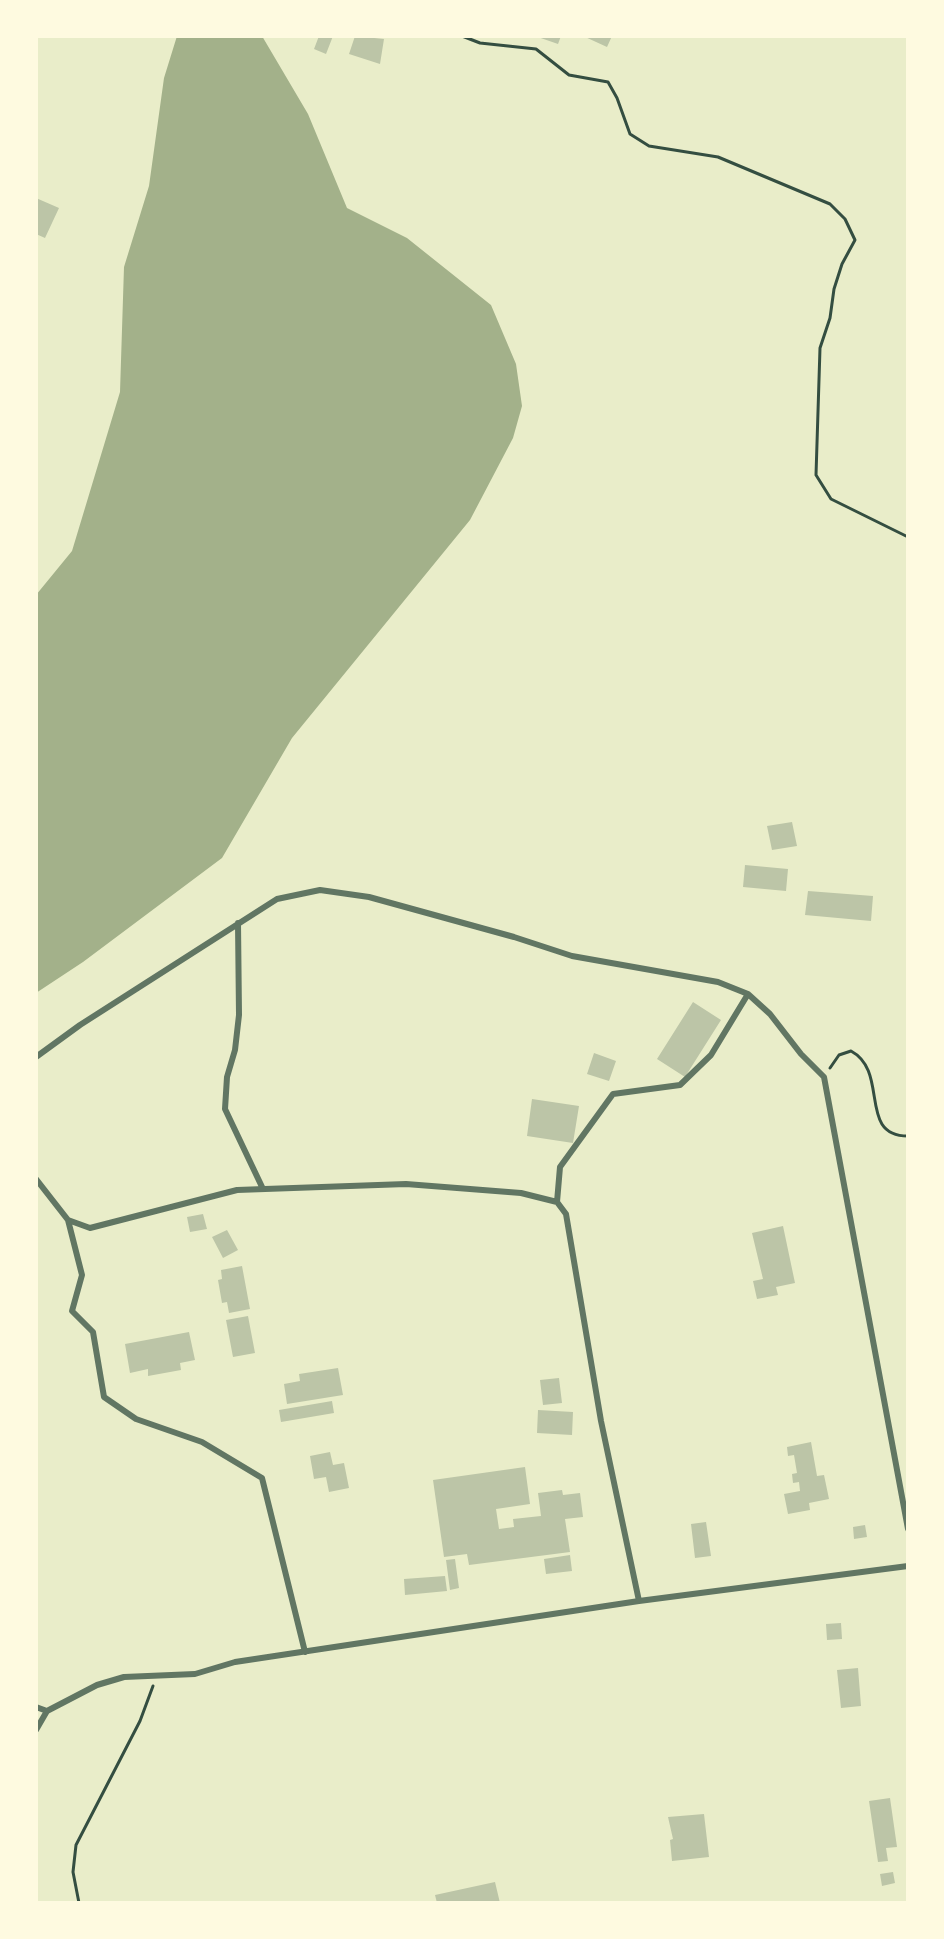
<!DOCTYPE html>
<style>
body{margin:0}
#map{position:relative;width:944px;height:1939px;overflow:hidden;background:#e9edc9;font-family:"Open Sans",sans-serif}
canvas{display:block}
.frame{position:absolute;inset:0;border:38px solid #fefae0;pointer-events:none}
</style>
<div id="map">
<canvas width="944" height="1939"></canvas>
<div class="frame"></div>
</div>
<script>
const context = document.querySelector('canvas').getContext('2d');
context.lineJoin = 'round';
function paint(path, color) { context.fillStyle = color; context.fill(path, 'evenodd'); }
function strokePath(path, color, width, dash) { context.strokeStyle = color; context.lineWidth = width; context.lineCap = dash ? 'butt' : 'round'; context.setLineDash(dash || []); context.stroke(path); }
const water = new Path2D(`
 M177 36H262L308 114 347 208 407 238 491 305 516 364 522 406 513 438 470 520 292 738 222 858 83 962 36 993V595L72 551 120 392 124 267 149 186 164 78Z`);
const building = new Path2D(`
 M319 36H333L326 54 314 49Z
 M355 36 384 39 380 64 349 54Z
 M535 36H561L558 44Z
 M583 36H612L607 47Z
 M36 198 59 208 45 238 36 234Z
 M792 822 797 846 772 850 767 826Z
 M745 865 788 869 786 891 743 887Z
 M808 891 873 896 871 921 805 915Z
 M693 1002 721 1020 685 1077 657 1059Z
 M594 1053 616 1061 609 1081 587 1074Z
 M532 1099 579 1106 573 1143 527 1136Z
 M203 1214 207 1229 190 1232 187 1217Z
 M783 1226 795 1283 776 1287 778 1295 757 1299 753 1281 763 1279 752 1233Z
 M227 1230 238 1250 223 1258 212 1237Z
 M242 1266 250 1309 229 1313 227 1302 222 1303 218 1280 222 1279 221 1270Z
 M248 1316 255 1353 233 1357 226 1320Z
 M189 1332 195 1360 180 1363 181 1370 148 1376V1369L130 1373 125 1344Z
 M338 1368 343 1395 287 1404 284 1384 300 1381 299 1374Z
 M559 1378 562 1403 543 1405 540 1380Z
 M332 1401 334 1413 281 1422 279 1410Z
 M538 1410 573 1412 572 1435 537 1433Z
 M811 1442 817 1476 824 1475 829 1499 809 1503 810 1510 788 1514 784 1494 800 1491 799 1482 793 1483 792 1474 797 1473 794 1455 788 1456 787 1447Z
 M330 1452 333 1465 344 1463 349 1488 329 1492 326 1477 314 1479 310 1456Z
 M525 1467 530 1504 496 1509 499 1529 514 1527 513 1519 541 1516 538 1493 562 1490 563 1495 580 1493 583 1517 565 1519 570 1552 469 1565 467 1554 444 1557 433 1480Z
 M706 1522 711 1556 695 1558 691 1524Z
 M865 1525 867 1537 854 1539 853 1527Z
 M570 1555 572 1571 546 1574 544 1559Z
 M455 1559 459 1588 450 1590 446 1560Z
 M445 1576 447 1591 405 1595 404 1579Z
 M841 1623 842 1639 827 1640 826 1624Z
 M858 1668 861 1706 841 1708 837 1670Z
 M890 1798 897 1847 886 1848 888 1861 878 1862 869 1801Z
 M704 1814 709 1857 672 1861 670 1840 673 1839 668 1817Z
 M893 1872 895 1883 882 1886 880 1874Z
 M495 1882 500 1903H437L435 1895Z`);
const path = new Path2D(`
 M462 36 480 43 536 49 569 75 608 82 617 98 630 134 649 146 718 157 830 204 845 219 855 240 842 264 834 289 830 318 820 348 816 475 831 499 908 537
 M830 1068 839 1055 851 1051C890 1072 857 1136 908 1136
 M79 1903 73 1872 76 1845 140 1721 153 1686`);
const minor = new Path2D(`
 M238 923 239 1015 235 1050 227 1077 225 1109 263 1189
 M36 1057 80 1025 277 899 320 890 369 897 514 937 572 956 718 982 748 994 770 1014 801 1054 824 1077 908 1529
 M36 1179 68 1220 90 1228 237 1190 406 1184 521 1193 557 1202 566 1214 601 1421 639 1601
 M557 1202 560 1167 613 1094 680 1085 711 1055 748 994
 M68 1220 82 1275 72 1311 93 1332 104 1397 136 1419 202 1442 262 1478 305 1652
 M36 1707 47 1711 97 1685 124 1677 195 1674 235 1662 639 1601 908 1566
 M36 1730 47 1711`);
paint(water, '#a3b18a');
paint(building, '#bcc5a7');
strokePath(path, '#344e41', 3);
strokePath(minor, '#617663', 6);
</script>
